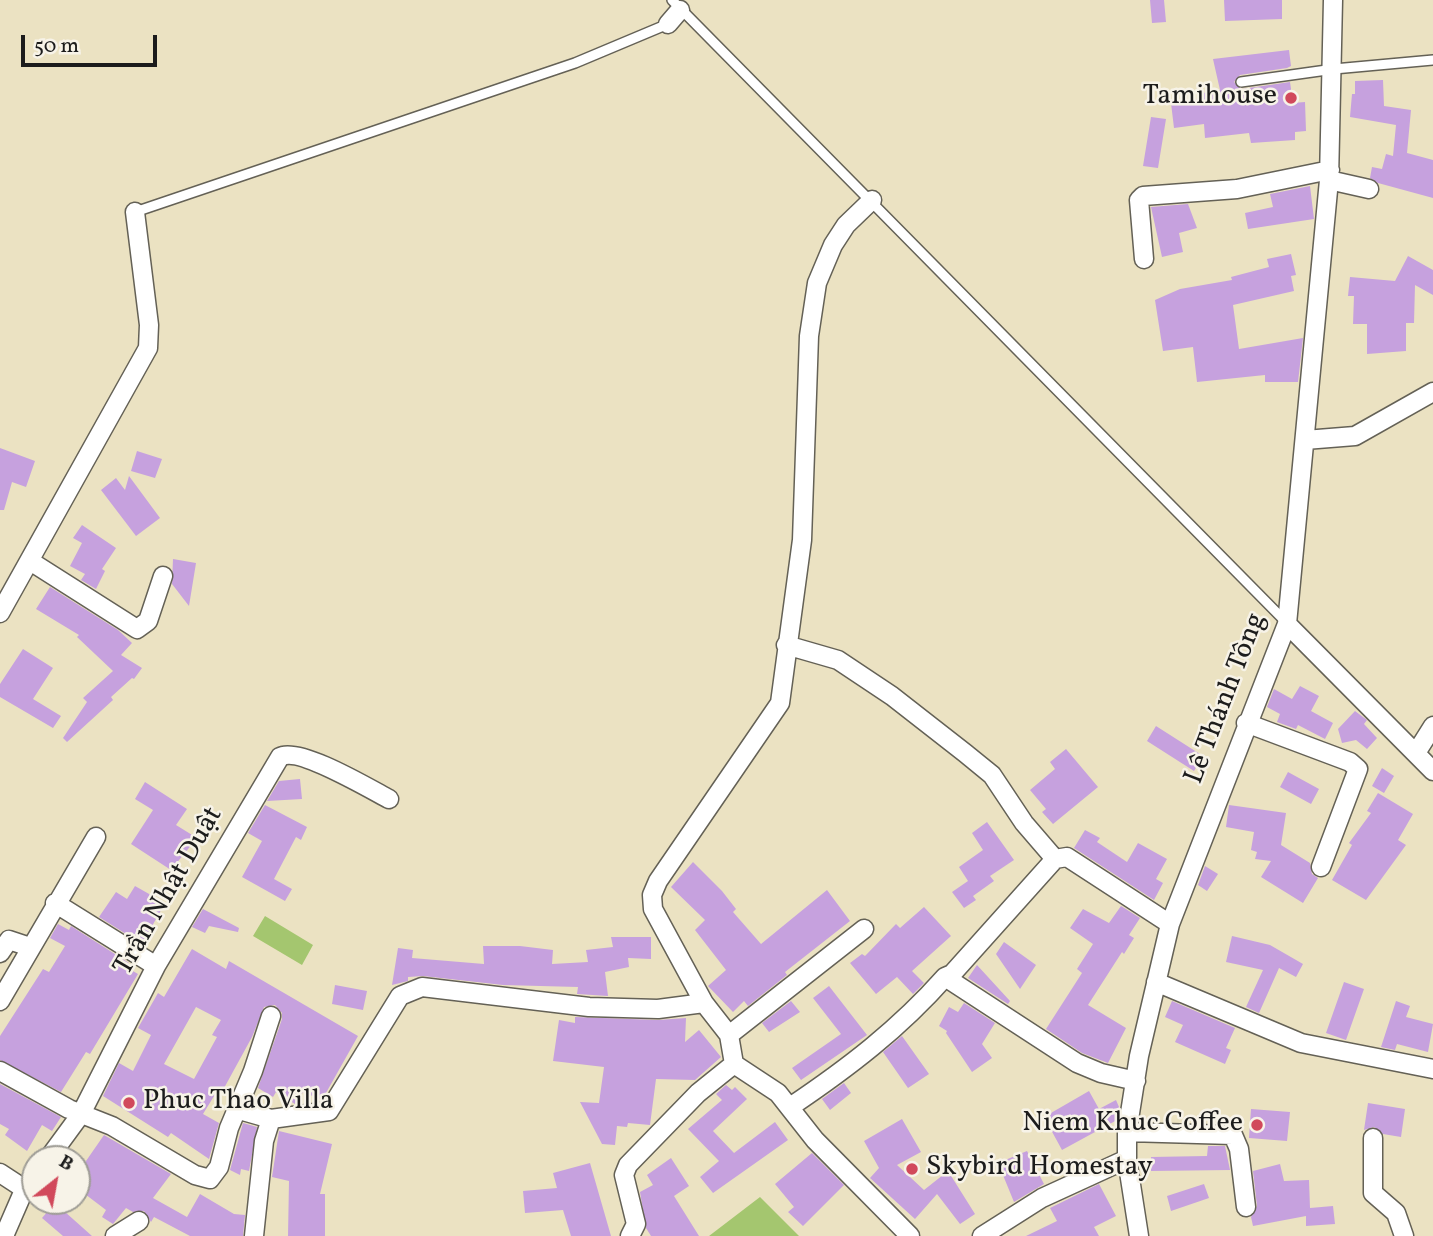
<!DOCTYPE html>
<meta charset="utf-8">
<style>
body{margin:0}
#map{position:relative;width:1433px;height:1236px;overflow:hidden;background:#ebe2c2;font-family:Vollkorn,serif}
canvas{display:block}
.north{position:absolute;left:21px;top:1145px;width:70px;height:70px;box-sizing:border-box;background:#f7f3e8;border:2px solid #9f9d96;border-radius:50%;rotate:31deg;font-size:19px;font-weight:700;line-height:28px;text-align:center;color:#1c1c1c}
.north::after{content:'';display:block;margin:auto;width:24px;height:32px;background:#d1495b;clip-path:polygon(50% 0,100% 100%,50% 72%,0 100%)}
.scale{position:absolute;left:21px;top:35px;width:136px;height:32px;box-sizing:border-box;border:4px solid #1c1c1c;border-top:0;padding-left:9px;font-size:21px;line-height:24px;white-space:nowrap;color:#1c1c1c;-webkit-text-stroke:5px #f7f3e8;paint-order:stroke}
</style>
<div id="map">
<canvas width="1433" height="1236"></canvas>
<div class="north">B</div>
<div class="scale">50 m</div>
</div>
<script>
const context = document.querySelector('canvas').getContext('2d');
context.lineJoin = 'round';
function paint(path, color) { context.fillStyle = color; context.fill(path, 'evenodd'); }
function strokePath(path, color, width, dash) { context.strokeStyle = color; context.lineWidth = width; context.lineCap = dash ? 'butt' : 'round'; context.setLineDash(dash || []); context.stroke(path); }
function write(font, color, halo, rows, align = 'center') {
  context.font = font + ' Vollkorn,serif'; context.lineWidth = 5; context.setLineDash([]); context.textBaseline = 'middle'; context.strokeStyle = halo; context.fillStyle = color; for (const [text, x, y, turn = 0] of rows) {
    context.save(); context.translate(x, y); context.rotate((+turn || 0) * Math.PI / 180); context.textAlign = isNaN(turn) ? turn : align; if (halo) context.strokeText(text, 0, 0); context.fillText(text, 0, 0); context.restore();
  }
}
const green = new Path2D(`
 M265 916 313 945 302 965 253 936Z
 M760 1197 799 1236H709Z`);
const building = new Path2D(`
 M1150 0H1164L1166 22 1152 23Z
 M1224 0H1282V19L1225 21Z
 M1289 50 1291 66 1287 68 1240 75 1234 82 1242 89 1290 82 1293 103 1305 102 1306 131 1295 132V140L1251 143 1249 133 1205 138 1204 124 1174 128 1171 103 1198 99 1197 94 1220 90 1213 59Z
 M1383 80 1384 106 1411 110 1407 153 1433 160V198L1378 183 1370 178 1372 167 1382 169 1386 154 1393 156 1396 125 1350 117 1352 94H1355V81Z
 M1151 117 1166 119 1158 168 1143 166Z
 M1310 186 1314 219 1248 229 1245 213 1273 207 1270 194Z
 M1188 204 1197 228 1179 233 1183 252 1162 257 1151 207Z
 M1291 254 1296 275 1291 276 1294 291 1233 305 1239 349 1303 338 1298 382H1265V375L1197 382 1193 347 1163 351 1155 300 1180 289 1232 280 1231 277 1269 267 1267 259Z
 M1408 256 1433 270V295L1415 285 1414 323H1406V351L1367 354V324H1353L1354 296H1348L1350 277 1395 281Z
 M0 448 35 461 26 487 12 482 4 510H0Z
 M137 451 162 459 155 478 131 471Z
 M129 476 160 518 136 536 101 490 116 478 125 490Z
 M82 525 116 548 102 569 105 571 96 589 81 580 85 574 70 566 82 543 73 538Z
 M173 559 196 563 189 606 172 584Z
 M50 587 118 630 132 643 121 655 142 668 134 679 132 678 111 697 113 700 67 742 63 738 87 702 83 698 113 671 77 637 79 635 36 609Z
 M23 649 53 668 33 699 61 716 53 728 0 697V684Z
 M1300 686 1319 696 1311 711 1333 723 1325 739 1298 725 1296 729 1277 722 1280 714 1267 707 1274 689 1292 699Z
 M1355 711 1367 720 1364 724 1377 738 1367 749 1356 740 1342 743 1338 729Z
 M1156 726 1203 756 1194 771 1147 741Z
 M1066 749 1098 787 1053 824 1042 812 1046 809 1030 790 1055 769 1050 762Z
 M1382 768 1394 776 1384 793 1372 786Z
 M1288 772 1319 789 1311 804 1280 787Z
 M300 779 302 799 267 801 279 781Z
 M145 782 187 809 176 825 197 838 171 870 131 844 153 810 135 799Z
 M1378 793 1413 814 1398 840 1406 845 1366 900 1332 880 1352 845 1349 843 1371 813 1367 811Z
 M265 805 307 827 301 840 296 837 274 879 292 889 285 901 242 877 262 841 248 833Z
 M1229 805 1286 813 1281 845 1310 863 1312 874 1318 878 1303 903 1261 877 1271 861 1255 859 1257 852 1251 850 1254 832 1226 827Z
 M987 822 1014 860 990 876 994 881 973 896 976 900 964 908 952 892 968 881 959 867 983 850 972 833Z
 M1085 830 1100 838 1097 842 1127 862 1138 843 1167 859 1156 879 1163 883 1154 900 1074 848Z
 M693 862 722 891 736 909 733 912 761 944 827 890 850 921 785 972 787 975 748 1006 744 1001 733 1012 708 986 726 970 695 930 705 920 671 887Z
 M1205 866 1218 874 1207 891 1198 885Z
 M135 886 165 903 142 944 99 917 116 892 127 899Z
 M1121 906 1140 918 1129 935 1134 938 1124 954 1122 952 1088 1005 1126 1028 1108 1063 1082 1053 1046 1029 1082 973 1077 969 1093 944 1070 928 1083 909 1109 923Z
 M924 907 951 936 912 971 924 983 913 994 897 977 876 994 850 963 862 954 865 956 896 924 900 928Z
 M203 909 239 928 238 932 209 926 205 933 192 927Z
 M58 924 69 930 71 926 129 963 126 967 138 974 90 1054 86 1052 61 1092 0 1060V1036L43 969 49 972 65 946 50 938Z
 M1232 936 1270 945 1303 964 1296 977 1279 968 1259 1013 1246 1007 1263 970 1226 962Z
 M611 937H651V959L628 958 629 967 605 972 608 996 577 994 578 987 503 985 423 976 408 977V981L392 985 398 948 413 950 412 958 484 964 483 946H520L553 950 552 964 588 962 586 950 613 947Z
 M1004 942 1036 965 1020 989 996 954Z
 M192 949 226 969 229 961 358 1036 322 1100 303 1092 295 1104 276 1092 273 1097 258 1088 282 1019V1013L275 1005 264 1007 252 1037 223 1090 219 1088 203 1114 219 1123 209 1159 171 1133 168 1137 103 1096 119 1063 133 1071 151 1035 138 1028 158 993 164 997ZM196 1007 221 1020 212 1035 217 1037 194 1079 164 1064Z
 M977 965 1010 1001 1008 1004 968 978Z
 M1344 982 1364 989 1346 1040 1326 1033Z
 M335 985 367 991 363 1010 332 1004Z
 M829 986 867 1035 801 1080 792 1068 841 1034 813 998Z
 M791 1001 800 1012 769 1032 762 1023Z
 M1172 1001 1235 1028 1226 1048 1231 1050 1225 1064 1175 1042 1183 1025 1165 1017Z
 M1396 1001 1410 1006 1406 1017 1433 1024 1428 1052 1397 1044 1395 1050 1381 1047Z
 M964 1003 995 1023 982 1044 992 1058 972 1072 946 1033 947 1031 939 1026 949 1007 958 1012Z
 M575 1017 658 1020 686 1018 685 1042 699 1030 721 1057 695 1080 656 1079 650 1125 628 1123 627 1127 617 1126 615 1145 602 1144 580 1102 599 1103 604 1067 553 1061 559 1020 575 1023Z
 M902 1036 929 1074 908 1088 883 1052Z
 M844 1083 851 1093 830 1110 822 1099Z
 M0 1084 61 1117 52 1131 42 1125 27 1151 5 1135 9 1129 0 1124Z
 M726 1085 732 1090 735 1087 747 1099 713 1131 734 1153 775 1122 788 1140 713 1193 700 1177 719 1161 688 1129 722 1100 716 1094Z
 M1089 1091 1099 1109 1116 1100 1119 1107 1117 1120 1062 1150 1044 1117Z
 M1368 1103 1405 1109 1401 1137 1383 1134 1374 1127 1364 1130Z
 M1251 1109 1290 1112 1287 1141 1249 1138Z
 M902 1119 921 1152 897 1165 924 1190 948 1171 975 1214 960 1224 937 1194 915 1219 870 1178 879 1168 864 1141Z
 M243 1123 257 1127 249 1171 241 1169 240 1175 230 1170Z
 M279 1131 332 1144 320 1194H325V1236H288L289 1181 272 1177Z
 M104 1135 171 1174 153 1198 187 1217 200 1194 234 1214 245 1215 243 1236H190L154 1217 151 1222 144 1211 133 1212 126 1208 113 1224 102 1217 106 1210 77 1188V1174Z
 M1208 1146H1225L1230 1170 1151 1171V1157L1207 1156Z
 M1027 1151 1044 1184 1014 1202 998 1163Z
 M812 1153 844 1185 803 1226 788 1212 794 1207 775 1184Z
 M671 1158 689 1186 674 1196 699 1236H651L646 1228 640 1192 653 1185 647 1175Z
 M590 1163 611 1236H571L563 1210 525 1213 523 1191 557 1188 553 1173Z
 M1280 1164 1284 1181 1309 1180 1310 1208 1333 1206 1335 1224 1306 1226V1216L1253 1226 1251 1217 1257 1206 1253 1171Z
 M1099 1184 1116 1216 1094 1227 1099 1236H1026L1057 1221 1050 1208Z
 M1204 1184 1209 1198 1171 1211 1167 1196Z
 M55 1203 92 1236H63L42 1218Z`);
const service = new Path2D(`
 M672 0 1285 621
 M1241 82 1334 69 1433 60
 M135 212 575 63 668 24`);
const minor = new Path2D(`
 M668 24 680 10
 M1329 180 1369 189
 M872 200 846 225 833 245 817 283 809 336 802 540 780 703 658 881 652 895 653 909 704 1003 729 1035 734 1064 778 1093 815 1140 910 1236
 M1144 259 1139 200 1143 196 1237 189 1330 170
 M1305 440 1355 436 1433 392
 M30 561 137 629 148 621 163 576
 M0 613 148 348 149 325 135 212
 M1287 624 1433 771
 M786 645 838 660 892 696 965 753 992 775 1024 823 1055 859
 M1246 723 1350 762 1358 769 1321 867
 M1416 753 1433 726
 M55 903 156 966
 M0 953 9 940 30 947
 M945 977 1077 1063 1101 1073 1136 1081
 M1156 982 1301 1043 1433 1069
 M0 1001 96 837
 M729 1035 864 929
 M0 1071 69 1109 112 1126 195 1175 210 1179 219 1167 229 1128 253 1071 271 1016
 M790 1107C848 1068 899 1029 945 977L952 974 1055 859 1067 857 1170 924
 M236 1109 271 1119 329 1111 400 996 422 987 589 1007 658 1009 704 1003
 M1127 1132 1233 1135 1239 1149 1246 1207
 M1373 1138V1193L1396 1213 1404 1236
 M48 1159 81 1114 156 966 280 757C298 746 370 789 389 799
 M0 1173 26 1190
 M4 1236 21 1197 35 1178
 M115 1236 139 1221
 M254 1236 264 1141 271 1119
 M630 1236 636 1224 624 1175 628 1165 698 1093 734 1064
 M982 1236 1042 1198 1127 1159
 M1139 1236 1127 1159V1132L1139 1056 1170 924 1287 624 1329 180 1333 0`);
const markers = [
 [1291,98,7,"#d1495b"],
 [129,1103,7,"#d1495b"],
 [1257,1125,7,"#d1495b"],
 [912,1169,7,"#d1495b"]
];
const poiNames = [
 ["Tamihouse",1277,98],
 ["Phuc Thao Villa",143,1103,"left"],
 ["Niem Khuc Coffee",1243,1125],
 ["Skybird Homestay",926,1169,"left"]
];
const streetNames = [
 ["Lê Thánh Tông",1227,699,-69],
 ["Trần Nhật Duật",170,892,-60]
];
paint(green, '#a4c66f');
paint(building, '#c6a1de');
strokePath(service, '#646156', 12);
strokePath(minor, '#646156', 21);
strokePath(service, '#fff', 9);
strokePath(minor, '#fff', 18);
for (const [x, y, r, color] of markers) { const dot = new Path2D(); dot.arc(x, y, r, 0, 2 * Math.PI); context.fillStyle = color; context.fill(dot); strokePath(dot, '#f7f3e8', 2.5); }
write('28px', '#1c1c1c', '#f7f3e8', poiNames, 'right');
write('28px', '#1c1c1c', '#f7f3e8', streetNames);
</script>
